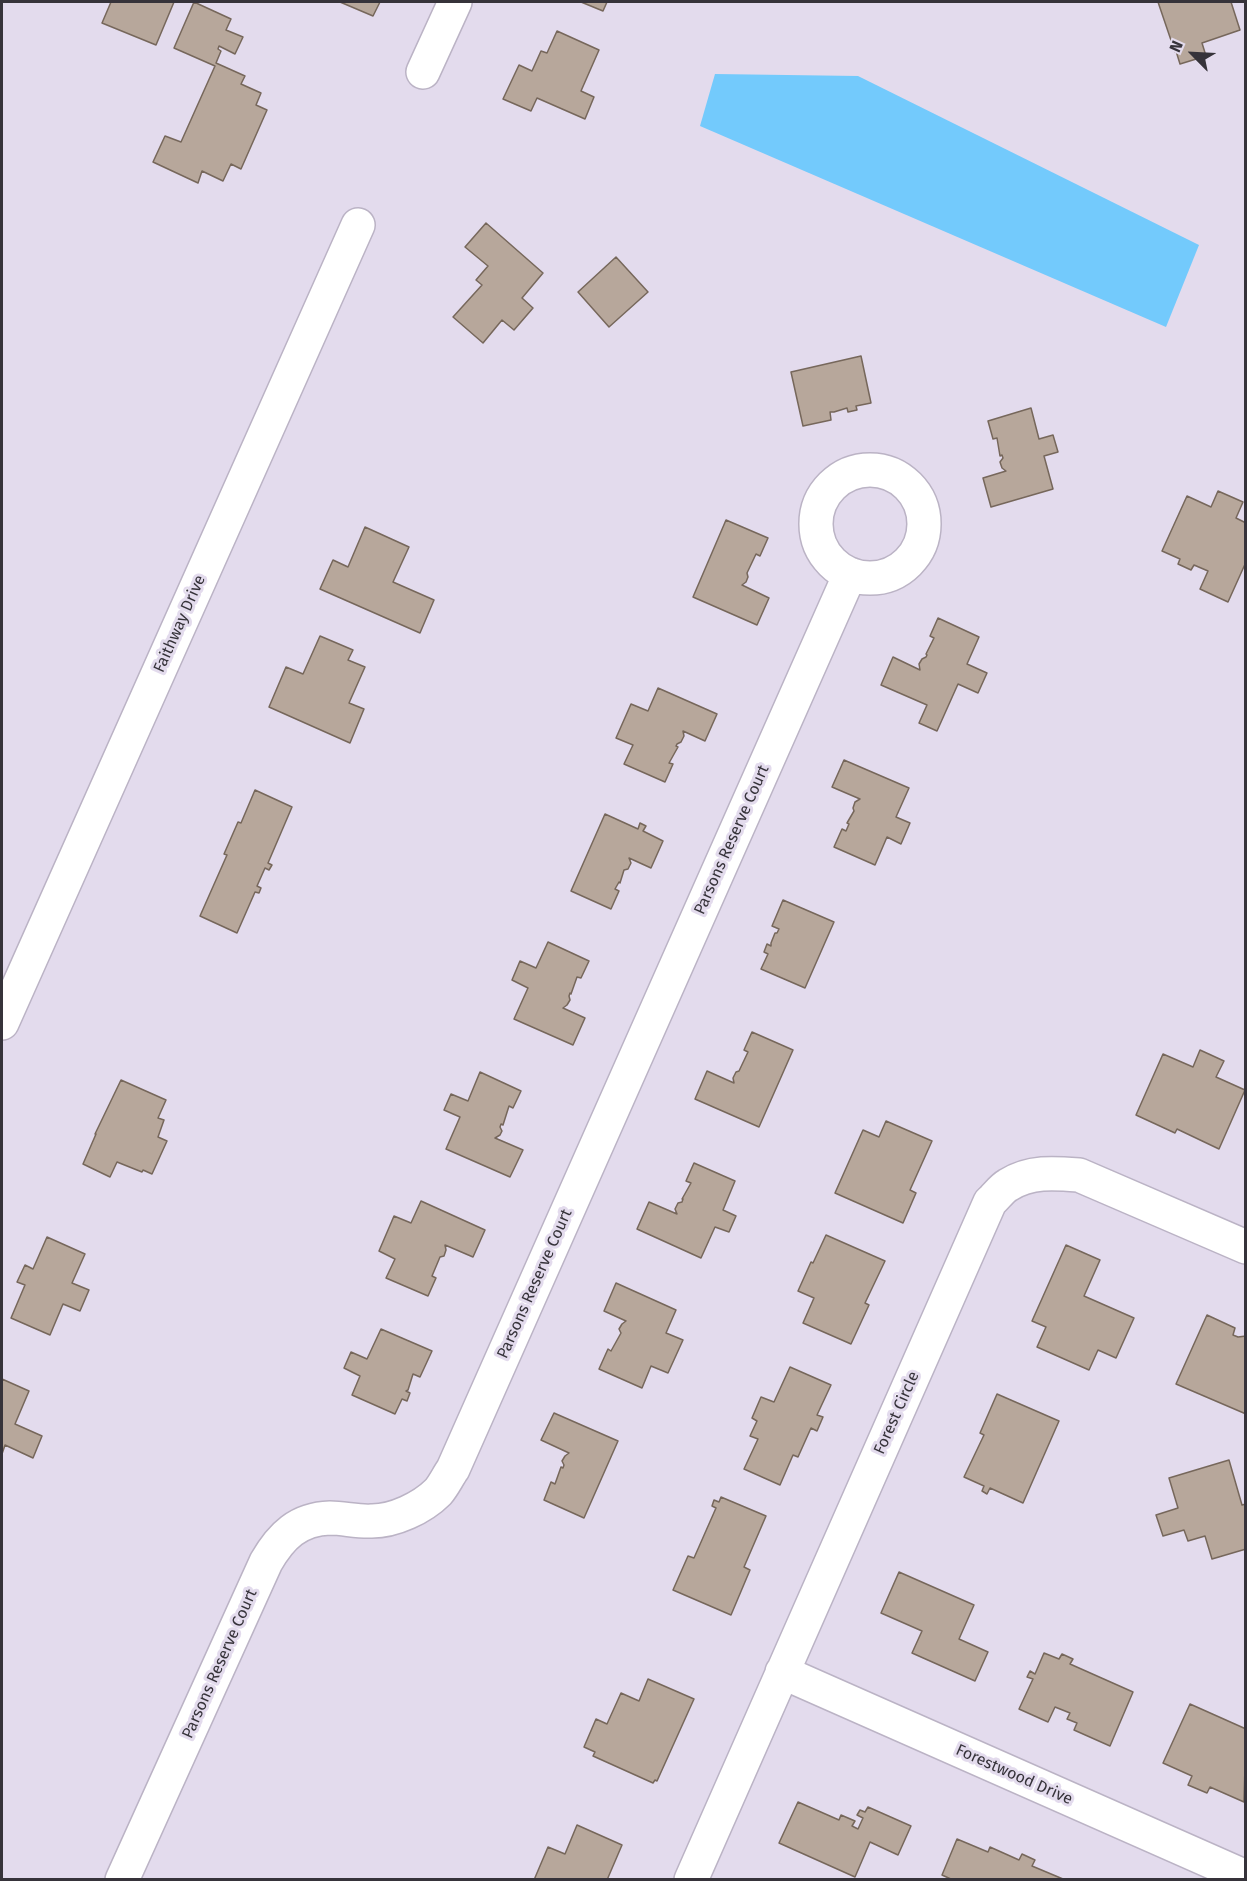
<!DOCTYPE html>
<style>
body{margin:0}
#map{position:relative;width:1247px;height:1881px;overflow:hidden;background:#e3dbed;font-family:"Fira Sans",sans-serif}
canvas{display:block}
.frame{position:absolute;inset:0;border:3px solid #36333a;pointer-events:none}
.north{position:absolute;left:1163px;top:24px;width:60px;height:60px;-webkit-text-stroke:4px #e3dbed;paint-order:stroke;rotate:294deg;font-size:16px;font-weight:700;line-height:24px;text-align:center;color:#36333a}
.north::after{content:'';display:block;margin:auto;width:21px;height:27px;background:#36333a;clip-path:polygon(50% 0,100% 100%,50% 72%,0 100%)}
</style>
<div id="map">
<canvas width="1247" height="1881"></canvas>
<div class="frame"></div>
<div class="north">N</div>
</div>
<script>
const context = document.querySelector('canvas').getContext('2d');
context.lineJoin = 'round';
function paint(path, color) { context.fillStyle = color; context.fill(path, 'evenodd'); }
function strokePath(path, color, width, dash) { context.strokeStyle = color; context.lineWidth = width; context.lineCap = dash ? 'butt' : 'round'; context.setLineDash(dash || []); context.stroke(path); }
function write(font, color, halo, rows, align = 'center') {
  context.font = font + ' "Fira Sans",sans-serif'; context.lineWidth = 6; context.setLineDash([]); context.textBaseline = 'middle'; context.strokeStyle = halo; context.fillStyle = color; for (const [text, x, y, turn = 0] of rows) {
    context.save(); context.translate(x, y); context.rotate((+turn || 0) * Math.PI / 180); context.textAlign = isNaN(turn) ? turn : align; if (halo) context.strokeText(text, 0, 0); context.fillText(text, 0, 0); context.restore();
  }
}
const water = new Path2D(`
 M715 74 858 76 1199 245 1166 327 700 126Z`);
const building = new Path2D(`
 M111 2H174L156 45 102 23Z
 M194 2 231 19 226 30 243 37 235 54 219 46 218 49 221 51 216 63 245 76 241 84 261 93 256 105 267 110 241 169 231 164 223 181 202 171 198 183 153 162 165 136 181 142 215 66 174 48Z
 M340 2H380L373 16Z
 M581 2H607L603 11Z
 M1158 2H1231L1240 30 1202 43 1206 56 1180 64 1176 51 1175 52Z
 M557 31 599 50 581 91 594 97 585 119 537 98 531 111 503 99 519 65 532 71 541 51 547 53Z
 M486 223 543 273 522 298 533 308 514 330 502 320 483 343 453 317 482 285 476 280 488 266 465 247Z
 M616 257 648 292 609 327 578 292Z
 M861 356 871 403 856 406 857 410 848 412 847 408 834 412H830L831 420 803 426 791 372Z
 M1031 408 1039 439 1053 435 1058 452 1044 456 1053 489 991 507 983 478 1006 471 1002 468 1000 462 1003 458 1002 455 1000 456 997 438 993 439 988 421Z
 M1218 491 1243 502 1236 518 1246 523V562L1228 602 1200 589 1208 571 1194 565 1191 570 1178 564 1180 559 1162 551 1187 496 1211 507Z
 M726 520 768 538 760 556 756 554 747 573 748 577 746 582 742 585 769 598 757 625 693 597Z
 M365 527 409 547 393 582 434 600 420 633 320 589 333 560 348 567Z
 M938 618 979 637 967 664 987 673 978 693 958 684 937 731 919 723 927 705 881 685 893 657 920 670 919 664 922 659 926 657 927 655 926 654 934 638 930 636Z
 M320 636 353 650 348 660 365 667 349 703 364 709 350 743 269 707 286 667 303 674Z
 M658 688 717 714 705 741 683 731 684 736 681 742 677 744 676 746 678 747 669 763 673 764 665 782 624 764 633 745 616 738 631 704 648 711Z
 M844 760 909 788 896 817 910 823 901 844 887 837 875 865 834 847 842 829 846 831 849 824 847 823 854 811 853 808 855 802 860 799 832 787Z
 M255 790 292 807 268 863 272 865 269 870 265 868 257 886 261 888 259 893 255 892 237 933 200 916 227 855 224 854 238 822 241 823Z
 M605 814 638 829 640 823 646 826 643 831 663 841 651 868 629 858 631 863 628 869 624 870 620 883 619 882 615 889 619 891 611 909 571 891Z
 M783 900 834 922 805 988 761 969 768 954 764 952 767 944 771 946V943L775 933H777L779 929 772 926Z
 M548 942 589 961 581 978 577 977 571 994 570 993 569 996 570 1000 567 1005 563 1008 585 1018 573 1045 514 1019 528 988 512 980 520 961 536 968Z
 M752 1032 793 1050 759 1127 695 1099 707 1071 734 1083 733 1078 736 1072 739 1071 748 1052 744 1050Z
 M1200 1050 1224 1061 1216 1077 1245 1090 1219 1149 1177 1129 1175 1133 1136 1115 1163 1054 1193 1067Z
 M480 1072 521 1091 513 1108 509 1106 503 1125 501 1124 500 1127 502 1131 500 1135 495 1138 523 1150 510 1177 446 1149 460 1117 444 1110 451 1094 468 1101Z
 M121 1080 166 1100 158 1118 164 1120 158 1137 167 1141 152 1174 143 1170 142 1172 117 1162 110 1177 83 1164 96 1134H95Z
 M886 1121 932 1141 910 1190 916 1193 903 1223 835 1193 863 1130 879 1137Z
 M694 1163 735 1181 723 1210 736 1216 729 1232 715 1227 701 1258 637 1229 649 1202 677 1214 675 1209 678 1203 682 1202 683 1199H682L691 1183 686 1181Z
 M421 1201 485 1230 473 1257 445 1245 446 1250 444 1256 440 1257 432 1276 436 1278 428 1296 386 1278 395 1259 379 1251 394 1216 411 1223Z
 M826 1235 885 1261 865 1303 869 1305 851 1344 803 1323 814 1298 798 1291 811 1262 813 1263Z
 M47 1237 85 1254 72 1283 89 1290 80 1311 63 1304 50 1335 11 1318 25 1285 17 1282 25 1265 33 1269Z
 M1066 1245 1100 1260 1084 1296 1134 1318 1116 1358 1098 1350 1089 1370 1037 1347 1046 1327 1032 1321Z
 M616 1283 676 1310 666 1333 683 1340 668 1373 651 1366 642 1388 599 1369 608 1349 611 1351 621 1333 619 1329 622 1324 626 1321 604 1311Z
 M1207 1315 1235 1328 1233 1335 1238 1337 1246 1336V1414L1176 1384Z
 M381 1329 432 1351 420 1377 413 1374 408 1390 406 1391 410 1393 407 1401 402 1399 395 1414 352 1395 360 1376 344 1368 351 1352 367 1359Z
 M790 1367 831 1385 817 1415 823 1417 817 1431 811 1428 798 1457 793 1455 780 1485 744 1469 758 1439 750 1436 757 1421 752 1418 761 1397 774 1402Z
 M2 1379 29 1391 15 1424 42 1436 33 1458 5 1445 2 1454Z
 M997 1394 1059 1421 1023 1503 990 1488 987 1494 982 1491 984 1486 964 1477 984 1435 980 1433Z
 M554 1413 618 1441 584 1518 544 1500 551 1482 555 1484 561 1467 563 1468 564 1465 562 1461 565 1456 569 1453 541 1440Z
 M1229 1460 1242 1505 1246 1504V1549L1212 1559 1205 1536 1188 1541 1184 1530 1163 1536 1156 1515 1178 1508 1169 1478Z
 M721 1497 766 1516 744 1567 750 1570 731 1615 673 1590 688 1556 694 1558 716 1508 712 1506 714 1500 719 1502Z
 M899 1572 974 1605 959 1639 988 1652 975 1681 912 1653 922 1631 881 1613Z
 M1044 1653 1059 1659 1062 1654 1073 1659 1070 1664 1133 1692 1110 1746 1074 1730 1077 1723 1067 1719 1070 1713 1055 1707 1048 1722 1019 1709 1033 1679 1027 1677 1030 1671 1035 1674Z
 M648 1679 694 1699 657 1781 655 1780 653 1783 593 1756 595 1752 584 1747 596 1719 607 1724 621 1693 639 1701Z
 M1190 1704 1246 1729 1244 1802 1210 1787 1207 1793 1188 1785 1192 1776 1163 1763Z
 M798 1802 839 1820 841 1815 855 1821 852 1826 858 1829 863 1818 857 1815 860 1810 865 1812 868 1807 911 1826 898 1855 870 1842 855 1877 779 1843Z
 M577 1825 622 1845 607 1880H534L548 1847 565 1854Z
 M957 1839 988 1852 990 1847 1019 1860 1022 1854 1035 1860 1032 1866 1063 1879 953 1880 942 1875Z`);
const minor = new Path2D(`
 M423 72 455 2
 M816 524a54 54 0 1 1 108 0a54 54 0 1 1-108 0Z
 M2 1023 358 225
 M782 1672 1246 1877
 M122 1880 266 1562C281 1536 298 1519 330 1518 344 1518 358 1522 372 1521 394 1521 422 1508 438 1492 444 1485 448 1476 453 1469L850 574
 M691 1880 990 1202C996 1197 1001 1189 1008 1185 1030 1171 1054 1173 1079 1175L1246 1247`);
const streetNames = [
 ["Faithway Drive",180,624,-66],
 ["Parsons Reserve Court",732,840,-66],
 ["Parsons Reserve Court",535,1284,-66],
 ["Forest Circle",897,1413,-66],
 ["Parsons Reserve Court",220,1664,-66],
 ["Forestwood Drive",1014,1775,24]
];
paint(water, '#73cafc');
paint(building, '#b7a79b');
strokePath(building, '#76675b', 1.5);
strokePath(minor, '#bbb3c5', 36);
strokePath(minor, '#fff', 33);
write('16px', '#36333a', '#e3dbed', streetNames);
</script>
